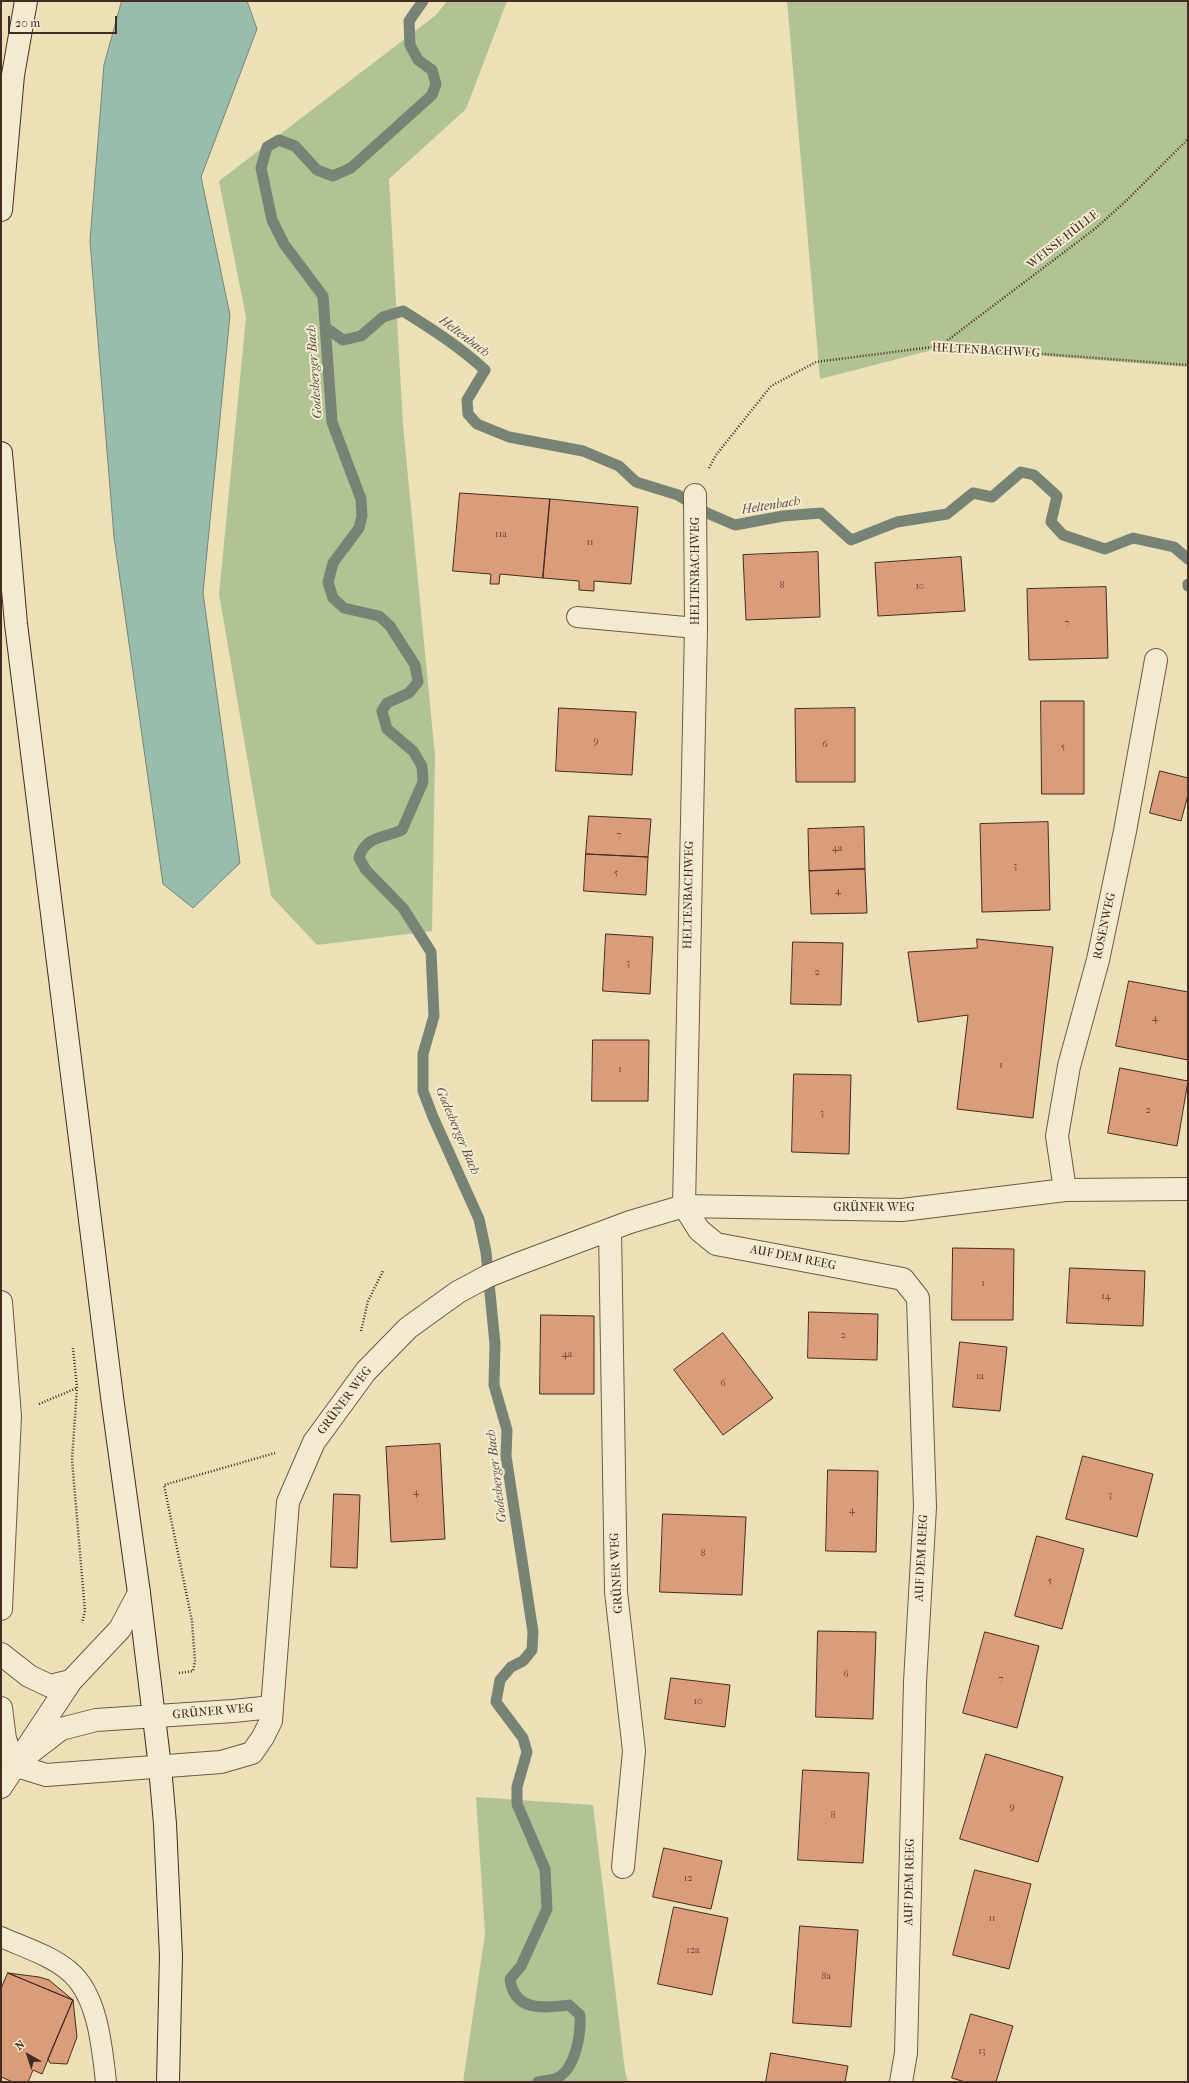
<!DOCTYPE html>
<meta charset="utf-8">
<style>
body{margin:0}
#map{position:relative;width:1189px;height:2083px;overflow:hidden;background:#ece0b7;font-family:"IM FELL French Canon",serif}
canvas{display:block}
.frame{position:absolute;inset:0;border:2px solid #452b23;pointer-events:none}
.north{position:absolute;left:8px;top:2035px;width:40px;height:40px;-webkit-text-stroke:3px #f3ebd0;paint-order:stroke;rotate:321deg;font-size:11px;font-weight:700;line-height:16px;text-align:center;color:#452b23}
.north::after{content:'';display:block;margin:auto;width:14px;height:18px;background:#452b23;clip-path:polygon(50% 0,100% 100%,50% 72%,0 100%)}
.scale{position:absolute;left:8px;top:16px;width:109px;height:18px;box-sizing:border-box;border:2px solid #452b23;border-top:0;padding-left:5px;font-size:12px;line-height:14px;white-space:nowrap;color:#452b23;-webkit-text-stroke:3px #f3ebd0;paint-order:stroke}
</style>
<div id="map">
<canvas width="1189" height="2083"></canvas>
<div class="frame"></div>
<div class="north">N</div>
<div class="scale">20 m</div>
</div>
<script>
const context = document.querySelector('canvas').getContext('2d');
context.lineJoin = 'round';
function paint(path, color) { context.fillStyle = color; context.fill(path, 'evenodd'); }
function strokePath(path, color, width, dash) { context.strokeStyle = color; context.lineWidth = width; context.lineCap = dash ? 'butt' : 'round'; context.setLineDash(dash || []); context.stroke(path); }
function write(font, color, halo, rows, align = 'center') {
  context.font = font + ' "IM FELL French Canon",serif'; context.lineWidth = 4; context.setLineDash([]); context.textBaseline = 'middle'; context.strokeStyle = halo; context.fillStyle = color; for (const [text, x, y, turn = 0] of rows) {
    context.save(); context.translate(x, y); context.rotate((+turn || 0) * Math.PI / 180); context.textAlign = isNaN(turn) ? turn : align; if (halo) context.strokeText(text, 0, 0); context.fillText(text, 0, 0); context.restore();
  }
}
const green = new Path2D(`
 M447 1H507L466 109 389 179 403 425 435 756 432 931 317 945 271 896 219 594 246 317 219 181 436 15Z
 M787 1H1188V367L940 348 820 379Z
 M476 1797 593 1805 625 2071 628 2082H463L485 1934Z`);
const water = new Path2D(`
 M122 1H247L257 29 201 177 230 315 203 593 240 863 193 908 163 884 114 537 90 241 104 65Z`);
const stream = new Path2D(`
 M423 1 409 21 410 45 418 60 432 70 436 84 432 95 351 168 333 176 317 170 295 146 279 140 267 147 261 168 272 220 284 244 323 296 332 422 361 499 362 516 359 528 333 563 328 582 333 598 344 608 379 616 390 626 415 665 418 682 409 693 387 703 382 711 387 729 413 751 422 766 423 782 402 830C384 838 365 836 359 858L366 870 403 908 431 952 434 1016 423 1054V1091L433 1117 479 1219 486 1252 495 1344 494 1385 507 1430 506 1456 533 1632 532 1650 523 1661 511 1667 500 1680 496 1702 523 1738 527 1752 517 1787V1804L545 1869 547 1909 521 1966 510 1979C514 2012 544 2008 569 2005L580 2015C581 2033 576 2069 557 2078 552 2080 544 2081 538 2082
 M325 327 343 340 361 336 383 317 403 311C432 329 460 347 485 370L467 400 468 414 477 424 509 437 583 451 619 466 636 482 678 495 707 513 735 525 783 516 821 513 851 540 897 522 947 514 973 493 992 497 1021 472 1034 475 1057 496 1051 522 1063 535 1105 549 1133 538 1174 547 1188 559
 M1188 584V586`);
const building = new Path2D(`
 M460 493 550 499 543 578 500 574 499 584H490L491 574 453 571Z
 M550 499 638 507 631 584 594 581V591L579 590V581L543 578Z
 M818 552 820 617 746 620 743 555Z
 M961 557 965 611 878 616 875 563Z
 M1106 587 1108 658 1029 660 1027 589Z
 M1041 701H1084V794H1042Z
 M559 708 636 712 632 775 556 771Z
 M855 708V782H796L795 709Z
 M1160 771 1188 778V795L1181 821 1150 813Z
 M589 816 651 819 648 857 586 854Z
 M1048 822 1050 910 982 912 980 824Z
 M864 827 865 869 809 871 808 829Z
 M586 854 648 857 646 895 584 891Z
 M865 869 867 913 811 914 809 871Z
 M606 934 653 937 650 994 603 991Z
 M977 939 1053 947 1033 1118 957 1109 968 1015 918 1022 908 952 977 948Z
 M793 942 843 943 841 1005 791 1004Z
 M1129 981 1188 992V1060L1116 1046Z
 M593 1040H649L648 1101H592Z
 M1120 1068 1188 1081 1177 1146 1108 1133Z
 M794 1074 851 1075 849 1154 792 1152Z
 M953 1248 1014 1249 1013 1320H952Z
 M1070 1268 1145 1271 1143 1326 1067 1323Z
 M809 1312 878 1314 877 1360 808 1358Z
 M541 1315 594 1316V1394H540Z
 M723 1333 773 1398 723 1435 674 1370Z
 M960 1342 1007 1347 1000 1411 953 1407Z
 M440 1444 445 1539 391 1542 386 1447Z
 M1083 1456 1153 1474 1137 1537 1066 1519Z
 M828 1470 878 1471 876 1552 826 1551Z
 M334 1494 360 1495 357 1568 331 1567Z
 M663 1514 746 1517 742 1595 660 1592Z
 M1037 1536 1084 1549 1062 1629 1015 1616Z
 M818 1631 876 1632 873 1719 816 1717Z
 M985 1632 1039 1646 1017 1728 963 1713Z
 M671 1678 730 1685 725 1727 665 1719Z
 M986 1754 1063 1777 1038 1862 960 1839Z
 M803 1770 869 1773 863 1863 798 1860Z
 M664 1848 722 1861 711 1909 653 1897Z
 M975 1870 1031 1884 1009 1969 953 1955Z
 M674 1907 728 1918 712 1995 658 1984Z
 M800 1926 858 1930 851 2027 793 2023Z
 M8 1973 73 2000 42 2074 33 2070 28 2082H13L1 2077V1989Z
 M8 1973 39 1977 49 1980 73 2000Z
 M73 2000 77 2037 67 2064 50 2063 48 2059Z
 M971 2014 1013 2026 996 2082H965L952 2078Z
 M771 2053 848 2066 845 2082H766Z`);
const path = new Path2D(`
 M940 346 1096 228 1128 199 1188 139
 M709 468 716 455 771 386 816 362 940 346 1188 365
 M361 1331 368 1301 383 1271
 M73 1348 77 1388 72 1460 85 1611 82 1623
 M39 1404 77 1388
 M179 1673 193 1671 195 1661 192 1621 164 1485 275 1453`);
const lane = new Path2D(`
 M577 617 696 628
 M1 1937C23 1947 50 1955 69 1971 98 1995 102 2047 106 2082`);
const street = new Path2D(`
 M1065 1190 1057 1136 1069 1066 1098 960 1125 831 1156 660
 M684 1206 699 1230 716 1244 903 1279 918 1298 925 1507 915 1682 906 2053 901 2082
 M684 1206 696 628 695 495
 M610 1230 616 1592 634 1751 623 1867
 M1 1302 10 1416 1 1609
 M1 1654 29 1676 50 1686 71 1681 120 1629 139 1593
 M1 1708 5 1739 14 1765
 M14 1765 46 1775 221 1762 252 1753 263 1737 271 1721 288 1502 314 1442 366 1371 408 1328 458 1292 488 1276 518 1264 630 1222 684 1206 902 1210 1065 1190 1188 1189
 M14 1765 61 1729 96 1720 233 1711 272 1707
 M1 1787 71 1681`);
const secondary = new Path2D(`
 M1 210 13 75 26 1
 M1 453 16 624 112 1397 139 1593 160 1767 165 1824 171 1956 168 2082`);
const numberNames = [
 ["11a",501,535],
 ["11",590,543],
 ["8",782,586],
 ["10",920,587],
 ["7",1067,624],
 ["9",596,742],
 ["6",825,745],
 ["5",1063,748],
 ["7",619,836],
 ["4a",837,849],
 ["3",1015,867],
 ["5",616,874],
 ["4",838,892],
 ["3",628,964],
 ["2",817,973],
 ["4",1155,1019],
 ["1",1001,1066],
 ["1",620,1070],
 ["2",1148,1111],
 ["3",822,1114],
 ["1",983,1284],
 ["14",1106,1297],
 ["2",843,1336],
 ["4a",567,1355],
 ["1a",980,1377],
 ["6",723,1384],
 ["4",416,1493],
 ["3",1110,1496],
 ["4",852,1511],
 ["8",703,1554],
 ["5",1050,1582],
 ["6",846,1675],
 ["7",1001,1680],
 ["10",698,1702],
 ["9",1012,1808],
 ["8",833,1816],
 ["12",688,1879],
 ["11",992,1919],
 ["12a",693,1951],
 ["8a",826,1977],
 ["13",982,2052]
];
const streetNames = [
 ["WEISSE HÜLLE",1063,240,-38],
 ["HELTENBACHWEG",986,351,3],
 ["HELTENBACHWEG",696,571,-90],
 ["HELTENBACHWEG",689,895,-89],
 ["ROSENWEG",1105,926,-78],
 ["GRÜNER WEG",874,1208],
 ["AUF DEM REEG",793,1258,11],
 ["GRÜNER WEG",345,1401,-53],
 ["AUF DEM REEG",922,1558,-87],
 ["GRÜNER WEG",617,1573,-93],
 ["GRÜNER WEG",213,1712,-5],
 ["AUF DEM REEG",910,1882,-89]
];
const waterNames = [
 ["Heltenbach",464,337,37],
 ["Godesberger Bach",315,372,-94],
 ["Heltenbach",771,506,-9],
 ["Godesberger Bach",457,1131,67],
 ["Godesberger Bach",497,1476,-97]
];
paint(green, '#b2c393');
paint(water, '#99bdac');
strokePath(water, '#778375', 1);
strokePath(stream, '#778375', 11);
paint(building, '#db9c79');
strokePath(building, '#452b23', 1);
strokePath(lane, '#6f5848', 22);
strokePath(street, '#6f5848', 24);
strokePath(secondary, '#452b23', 24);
strokePath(path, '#452b23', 2.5, [1, 2]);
strokePath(lane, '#f3ebd0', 20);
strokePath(street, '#f3ebd0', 22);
strokePath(secondary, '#f3ebd0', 22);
write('10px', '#6a4738', null, numberNames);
write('12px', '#452b23', '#f3ebd0', streetNames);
write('italic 13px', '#5a5045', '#f3ebd0', waterNames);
</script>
